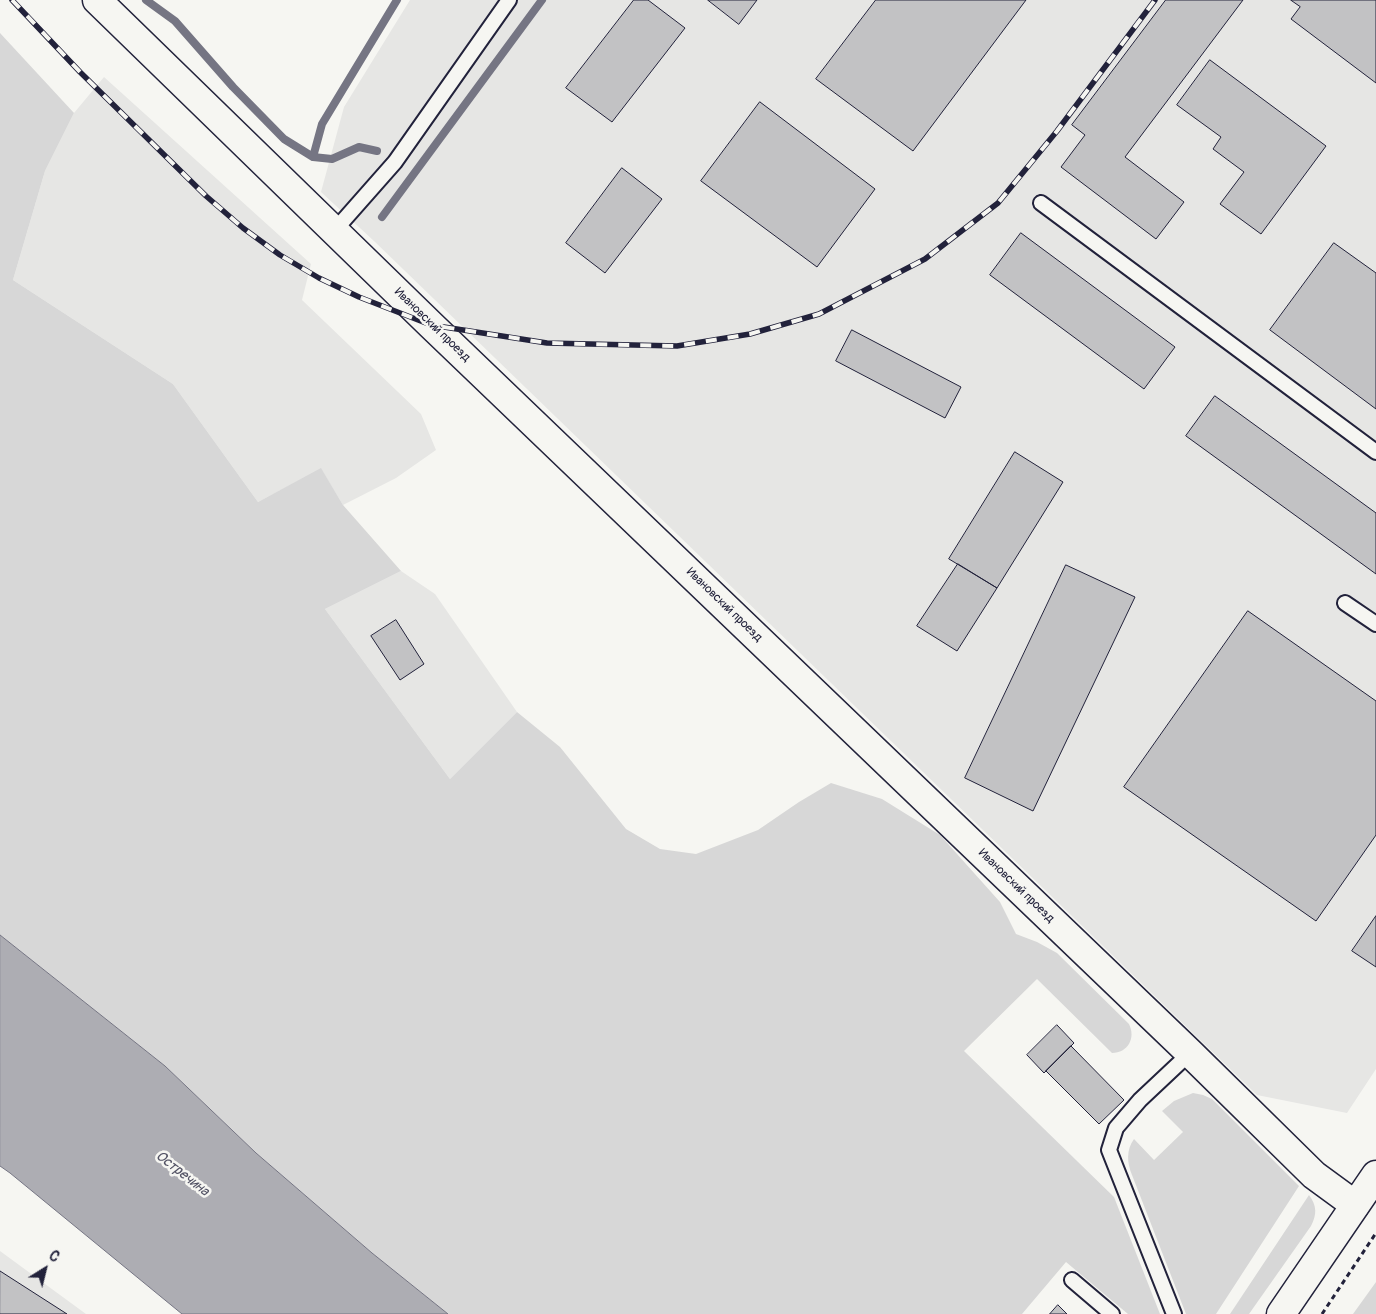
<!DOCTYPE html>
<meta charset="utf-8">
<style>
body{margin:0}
#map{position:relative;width:1376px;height:1314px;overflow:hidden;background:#f6f6f2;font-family:Pangolin,sans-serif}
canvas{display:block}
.north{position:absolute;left:20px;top:1244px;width:50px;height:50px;-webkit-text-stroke:4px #f6f6f2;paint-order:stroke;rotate:36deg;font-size:14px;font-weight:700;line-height:20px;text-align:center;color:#22223b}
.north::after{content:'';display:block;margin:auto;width:18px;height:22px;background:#22223b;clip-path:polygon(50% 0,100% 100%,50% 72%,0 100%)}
</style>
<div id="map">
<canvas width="1376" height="1314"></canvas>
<div class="north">С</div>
</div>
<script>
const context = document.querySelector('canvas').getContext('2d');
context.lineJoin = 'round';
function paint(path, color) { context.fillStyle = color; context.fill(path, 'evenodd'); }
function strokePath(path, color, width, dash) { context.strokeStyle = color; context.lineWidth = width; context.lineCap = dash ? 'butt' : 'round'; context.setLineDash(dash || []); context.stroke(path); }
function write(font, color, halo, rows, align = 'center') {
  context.font = font + ' Pangolin,sans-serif'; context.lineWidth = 5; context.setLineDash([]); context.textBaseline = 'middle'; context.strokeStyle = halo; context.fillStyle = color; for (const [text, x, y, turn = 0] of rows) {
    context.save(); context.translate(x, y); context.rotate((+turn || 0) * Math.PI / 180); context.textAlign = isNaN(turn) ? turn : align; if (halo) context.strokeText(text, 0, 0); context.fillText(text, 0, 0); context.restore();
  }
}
const built = new Path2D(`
 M410 0H1376V1069L1347 1113 1257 1095 374 241 321 192 344 107Z
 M104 77 311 264 302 300 421 414 436 450 396 478 343 505 321 469 258 502 173 384 13 280 45 171 74 113Z
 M401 571 435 594 517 712 450 779 325 609Z
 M0 1251 86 1314H0Z`);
const green = new Path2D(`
 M0 33 74 113 45 171 13 280 173 384 258 502 321 468 343 505 401 571 325 609 450 779 517 712 560 747 626 829 660 849 696 854 758 830 799 802 831 783 882 799 940 835 1000 902 1016 934 1037 942 1057 953 1129 1024C1136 1038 1128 1053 1112 1053L1037 979 964 1051 1114 1197 1160 1314H1128L1066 1262 1022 1314H448L372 1253 256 1153 165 1066 0 935Z
 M1193 1093 1203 1095 1212 1099 1299 1186 1216 1314H1186L1132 1175C1127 1163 1126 1150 1134 1139L1154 1160 1183 1132 1162 1111 1174 1101Z
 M1309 1195C1317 1206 1317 1214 1311 1226L1249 1314H1230Z
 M1376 1282V1314H1353Z`);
const water = new Path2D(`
 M0 935 165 1066 256 1153 372 1253 448 1314H182L10 1173 0 1166Z`);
const stream = new Path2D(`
 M146 0 175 21 233 87 284 139 313 157 332 159 359 147 377 151
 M313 157 322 124 397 0
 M382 217 542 0`);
const building = new Path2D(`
 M634 0H648L685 28 612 122 566 88Z
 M708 0H757L739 24Z
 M876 0H1026L913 151 816 79Z
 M1166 0H1243L1125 157 1184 202 1156 239 1061 167 1085 135 1072 125Z
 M1291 0H1376V83L1291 19 1300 7Z
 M1210 60 1326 146 1261 234 1220 204 1244 172 1213 149 1221 137 1177 105Z
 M760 102 875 189 817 267 701 181Z
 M622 168 662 199 605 273 566 243Z
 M1021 233 1175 347 1144 389 990 275Z
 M1334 243 1376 273V409L1270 330Z
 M852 330 961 387 945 418 836 361Z
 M1215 396 1376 513V574L1186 436Z
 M1015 452 1063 482 997 588 949 559Z
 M958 564 997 588 957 651 917 626Z
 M1066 565 1135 597 1033 811 965 778Z
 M1248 611 1376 701V835L1316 921 1124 787Z
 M396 620 424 664 400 680 371 636Z
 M1376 916V967L1352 951Z
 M1057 1025 1074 1043 1044 1073 1027 1055Z
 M1071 1046 1124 1100 1099 1124 1046 1071Z
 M0 1271 67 1314H0Z
 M1058 1305 1067 1314H1050Z`);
const path = new Path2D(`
 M1322 1314 1376 1233`);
const service = new Path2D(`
 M1041 203 1376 452
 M335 230 395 162 509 0
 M1345 603 1376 624
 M1072 1280 1112 1314
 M1174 1314 1109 1150 1116 1128 1140 1100 1190 1053`);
const tertiary = new Path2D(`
 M97 0 431 325 1190 1053 1314 1175 1355 1205`);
const primary = new Path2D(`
 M1281 1314 1376 1175`);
const rail = new Path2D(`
 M12 0 80 72 206 196 243 228 280 255 319 278 359 297 431 325 547 343 677 346 750 334 819 314 925 259 998 203 1057 131 1155 0`);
const streetNames = [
 ["Ивановский проезд",432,325,44],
 ["Ивановский проезд",724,605,44],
 ["Ивановский проезд",1016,886,44]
];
const waterNames = [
 ["Остречина",182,1174,38]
];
paint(built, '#e6e6e4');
paint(green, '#d7d7d7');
paint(water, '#adadb3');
strokePath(water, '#757583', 1);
strokePath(stream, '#757583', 8);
paint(building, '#c2c2c4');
strokePath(building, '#22223b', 1);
strokePath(service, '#22223b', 18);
strokePath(tertiary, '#22223b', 31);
strokePath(primary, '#22223b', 31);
strokePath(path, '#22223b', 3, [5, 4]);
strokePath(service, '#f6f6f2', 14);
strokePath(tertiary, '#f6f6f2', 28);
strokePath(primary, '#f6f6f2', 28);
strokePath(rail, '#22223b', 5.5);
strokePath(rail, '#f6f6f2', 4, [11]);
write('12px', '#22223b', '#f6f6f2', streetNames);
write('italic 14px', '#535365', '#f6f6f2', waterNames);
</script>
